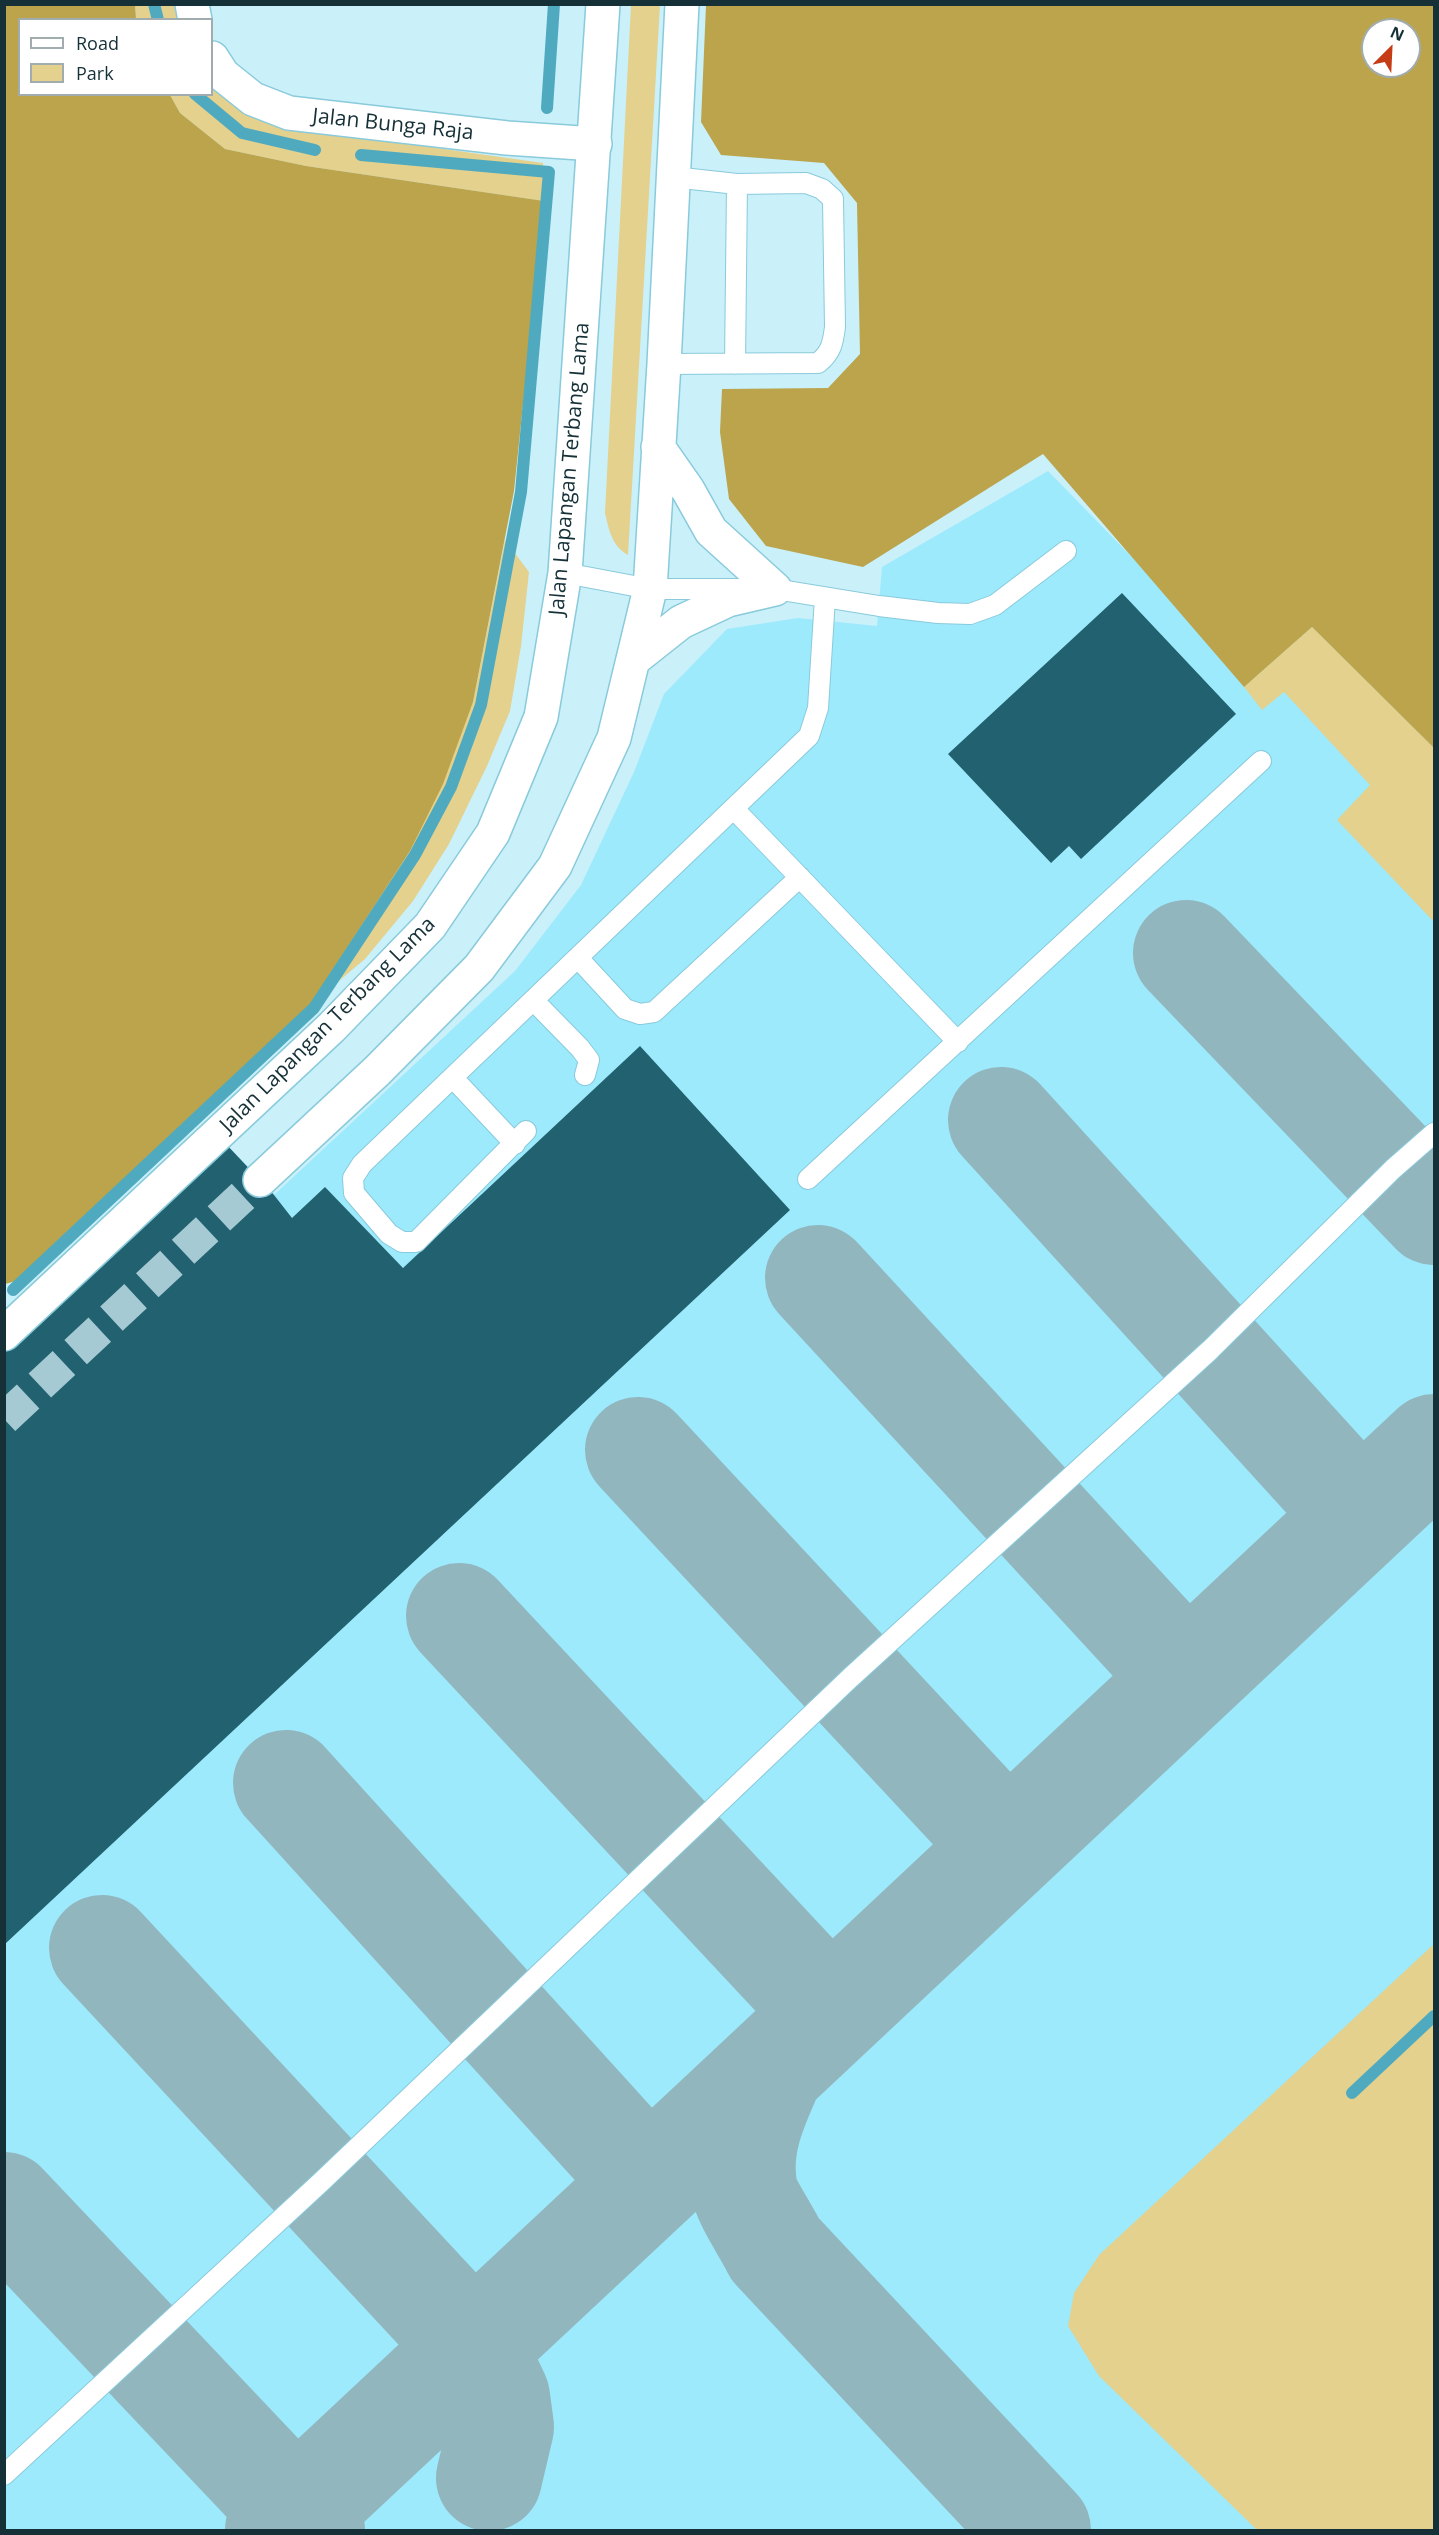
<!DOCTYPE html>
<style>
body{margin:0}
#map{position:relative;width:1439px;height:2535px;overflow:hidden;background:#caf0fa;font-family:"Open Sans",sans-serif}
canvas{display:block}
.frame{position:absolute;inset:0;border:6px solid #153037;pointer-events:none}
.legend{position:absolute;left:18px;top:18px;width:195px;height:78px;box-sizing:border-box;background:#fff;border:2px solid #a1acaf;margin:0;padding:8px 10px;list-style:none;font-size:18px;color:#153037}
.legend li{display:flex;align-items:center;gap:12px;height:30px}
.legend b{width:30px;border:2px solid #a1acaf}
.north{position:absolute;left:1361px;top:18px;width:60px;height:60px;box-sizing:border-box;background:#fff;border:2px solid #a1acaf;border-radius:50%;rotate:24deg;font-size:16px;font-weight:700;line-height:24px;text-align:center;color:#153037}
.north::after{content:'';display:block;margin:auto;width:21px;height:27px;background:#c53c16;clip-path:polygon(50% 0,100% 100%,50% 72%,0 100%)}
</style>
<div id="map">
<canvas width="1439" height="2535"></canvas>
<div class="frame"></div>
<ul class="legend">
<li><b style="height:8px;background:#fff"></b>Road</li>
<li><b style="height:16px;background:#e3d18d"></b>Park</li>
</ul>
<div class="north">N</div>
</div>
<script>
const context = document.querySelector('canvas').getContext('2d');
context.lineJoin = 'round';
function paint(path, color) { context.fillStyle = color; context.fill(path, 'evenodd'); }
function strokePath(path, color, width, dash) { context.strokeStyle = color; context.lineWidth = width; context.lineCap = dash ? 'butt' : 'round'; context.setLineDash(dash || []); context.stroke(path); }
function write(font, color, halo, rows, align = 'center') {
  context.font = font + ' "Open Sans",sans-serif'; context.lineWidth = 6; context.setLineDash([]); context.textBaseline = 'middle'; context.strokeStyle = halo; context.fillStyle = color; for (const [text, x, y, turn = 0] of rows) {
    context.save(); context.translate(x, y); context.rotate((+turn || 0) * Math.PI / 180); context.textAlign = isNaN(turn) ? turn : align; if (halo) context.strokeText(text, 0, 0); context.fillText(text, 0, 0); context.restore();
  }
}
const built = new Path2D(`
 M1048 471 1246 674 1434 761V2530H5V1346L225 1143 275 1194 515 971 581 885 634 772 664 694 727 629 798 618 877 626 882 567Z`);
const green = new Path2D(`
 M135 5H181L183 19H136Z
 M631 5H660L628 555C612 546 609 530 605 513Z
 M212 78 338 134 543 163 544 201 306 166 225 149 180 113 170 95 212 94Z
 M505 540 529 572 521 646 510 711 487 766 449 844 413 901 365 959 310 1005 410 851 473 702Z
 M1312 627 1434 748V922L1337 820 1370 785 1284 692 1262 710 1244 687Z
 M1434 1944V2530H1257L1099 2376 1068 2326 1074 2293 1099 2255Z`);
const forest = new Path2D(`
 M5 4 135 5 136 19 20 20V94L170 95 180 113 225 149 306 166 544 201 514 491 473 702 443 784 410 851 310 1005 16 1281 5 1284Z
 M706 5H1434V748L1312 627 1244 687 1043 454 863 567 766 546 729 499 720 432 722 389 828 388 860 354 857 203 824 163 721 155 701 122ZM1373 30H1409V66H1373Z`);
const stream = new Path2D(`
 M154 4 158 20
 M195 94 242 133 315 150
 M547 108 554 4
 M13 1290 314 1008 415 855 451 787 481 705 521 492 549 172 361 155
 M1352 2093 1434 2016`);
const taxiway = new Path2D(`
 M1186 953 1434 1212
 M1001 1120 1360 1515
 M818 1278 1186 1677
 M638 1450 1007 1846
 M459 1616 830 2013
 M286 1783 648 2182
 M102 1948 473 2347 497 2397 501 2427 489 2478
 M4 2205 312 2530
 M278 2530 772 2068
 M1038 2530 775 2249C768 2234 749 2206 745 2192 736 2146 754 2108 772 2068L1434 1447`);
const building = new Path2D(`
 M1122 593 1236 714 1081 859 1069 846 1051 863 948 754Z
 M640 1046 790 1210 5 1944V1346L225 1143 274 1195 292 1218 325 1187 403 1268Z`);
const secondaryTunnel = new Path2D(`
 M4 1419 260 1180`);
const lane = new Path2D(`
 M664 364 818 363C831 353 833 343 835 327L833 199 822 189 806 183 737 184 673 177
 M735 364 737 184
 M565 573 650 589H775L879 606 938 613 970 614 995 605 1066 551
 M734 809 958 1042
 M578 958 625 1009 640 1014 654 1012 800 877
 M534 1001 580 1048 589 1060 585 1075
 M453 1078 515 1144
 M526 1131 416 1242H402L389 1234 354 1193 353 1178 362 1164 809 736 818 708 825 598
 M808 1179 1261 761
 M4 2475 321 2182 850 1678 1210 1350 1393 1169 1434 1133`);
const street = new Path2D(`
 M192 4 195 20
 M212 58 223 75 253 99 289 113 507 138 595 144`);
const secondary = new Path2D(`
 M658 447 688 490 711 531 775 589
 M633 660 681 622 728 600 775 589
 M260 1180 377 1071 479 968 555 866 614 738 650 589 664 364 682 4
 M4 1334 332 1027 430 926 493 833 541 717 565 573 603 4`);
const streetNames = [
 ["Jalan Bunga Raja",393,125,6],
 ["Jalan Lapangan Terbang Lama",570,469,-85],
 ["Jalan Lapangan Terbang Lama",328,1025,-45]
];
paint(built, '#9deafd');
paint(green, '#e3d18d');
paint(forest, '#bba44c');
strokePath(stream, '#50aabf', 12);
strokePath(taxiway, '#92b6be', 106);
paint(building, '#22616f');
strokePath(secondaryTunnel, '#a6cad3', 33, [33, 16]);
strokePath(lane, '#89cadb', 22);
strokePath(street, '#89cadb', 36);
strokePath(secondary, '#89cadb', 36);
strokePath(lane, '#fff', 20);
strokePath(street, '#fff', 33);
strokePath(secondary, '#fff', 33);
write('21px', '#153037', '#fff', streetNames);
</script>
